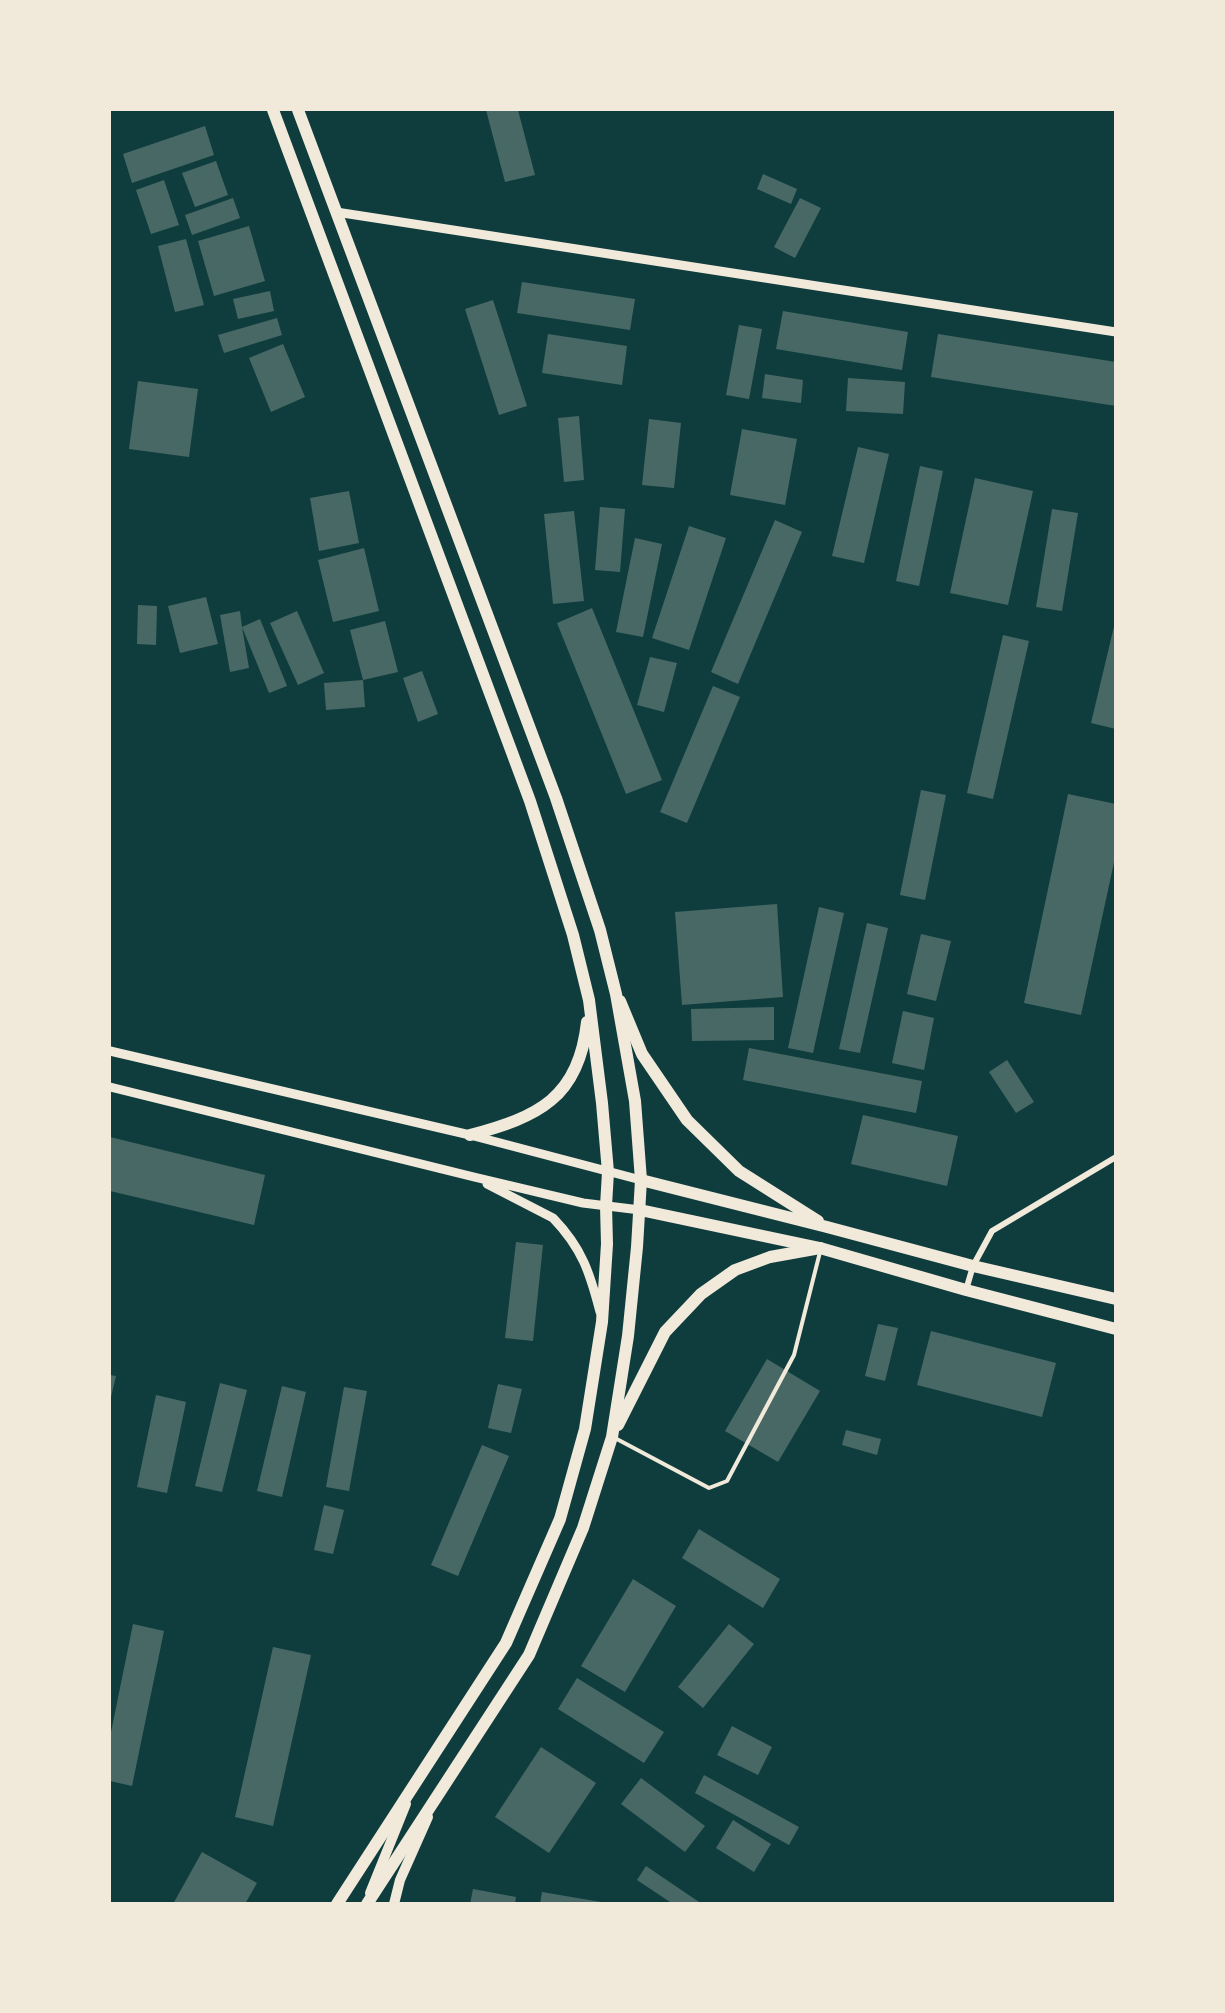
<!DOCTYPE html>
<style>
body{margin:0}
#map{position:relative;width:1225px;height:2013px;overflow:hidden;background:#0f3d3e;font-family:Literata,serif}
canvas{display:block}
.frame{position:absolute;inset:0;border:111px solid #f1e9da;pointer-events:none}
</style>
<div id="map">
<canvas width="1225" height="2013"></canvas>
<div class="frame"></div>
</div>
<script>
const context = document.querySelector('canvas').getContext('2d');
context.lineJoin = 'round';
function paint(path, color) { context.fillStyle = color; context.fill(path, 'evenodd'); }
function strokePath(path, color, width, dash) { context.strokeStyle = color; context.lineWidth = width; context.lineCap = dash ? 'butt' : 'round'; context.setLineDash(dash || []); context.stroke(path); }
const building = new Path2D(`
 M486 110H518L535 175 505 182Z
 M205 126 214 155 132 183 123 154Z
 M216 161 228 195 195 207 182 173Z
 M763 174 797 189 791 204 757 189Z
 M164 180 179 225 151 234 136 190Z
 M233 198 240 218 192 235 185 215Z
 M800 198 821 208 795 258 774 247Z
 M249 226 265 281 214 296 198 241Z
 M186 239 204 305 175 312 158 246Z
 M522 282 635 299 630 330 517 313Z
 M270 291 274 311 238 319 233 299Z
 M493 300 527 406 499 415 465 309Z
 M783 311 908 332 902 370 776 349Z
 M277 318 282 335 224 353 218 335Z
 M739 325 762 329 749 399 726 395Z
 M548 334 627 346 622 385 542 373Z
 M938 334 1116 362V406L931 377Z
 M283 344 305 397 271 412 249 358Z
 M765 374 803 380 801 403 762 398Z
 M848 378 905 382 903 414 846 411Z
 M138 381 198 389 189 457 129 449Z
 M579 416 584 480 564 482 558 418Z
 M649 419 681 423 674 488 642 485Z
 M742 429 797 439 785 505 730 495Z
 M858 447 889 454 864 563 832 556Z
 M920 466 943 471 919 586 896 581Z
 M975 478 1033 491 1008 605 950 593Z
 M349 491 359 543 319 551 310 498Z
 M600 507 625 509 620 572 595 570Z
 M1052 509 1078 513 1062 611 1036 607Z
 M574 511 584 601 553 604 544 514Z
 M775 520 802 532 738 684 711 672Z
 M689 526 726 538 689 650 652 638Z
 M635 538 662 544 643 637 616 632Z
 M364 548 379 611 333 622 318 560Z
 M206 597 218 644 180 653 168 606Z
 M138 605 157 606 156 645 137 644Z
 M592 608 662 780 626 794 557 623Z
 M240 611 242 627 260 619 287 686 269 693 242 627 249 668 230 672 220 615Z
 M297 611 324 673 298 685 270 623Z
 M1116 618V729L1091 723Z
 M385 621 398 672 363 680 350 630Z
 M1003 635 1029 641 993 799 967 793Z
 M650 657 677 663 664 712 637 705Z
 M422 671 438 714 418 722 403 678Z
 M363 680 365 707 326 710 324 683Z
 M713 686 740 697 687 823 660 812Z
 M921 790 946 795 925 900 900 895Z
 M1068 794 1116 804V853L1081 1015 1024 1003Z
 M777 904 783 997 682 1005 675 912Z
 M819 907 844 913 813 1053 788 1048Z
 M867 923 888 928 860 1053 839 1049Z
 M921 934 951 941 936 1001 907 994Z
 M774 1007V1040L692 1041 691 1009Z
 M903 1011 934 1018 924 1070 892 1063Z
 M749 1048 922 1081 916 1113 743 1080Z
 M1007 1060 1034 1102 1016 1113 989 1072Z
 M863 1115 958 1136 947 1186 851 1164Z
 M110 1137 265 1175 254 1225 110 1191Z
 M516 1242 543 1245 533 1341 505 1338Z
 M878 1324 898 1328 885 1381 865 1376Z
 M931 1331 1056 1363 1042 1417 917 1385Z
 M767 1359 820 1391 778 1462 725 1431Z
 M110 1375 116 1376 110 1401Z
 M220 1383 247 1390 222 1492 195 1486Z
 M498 1384 522 1389 511 1433 488 1428Z
 M282 1386 306 1392 282 1497 257 1491Z
 M344 1387 367 1391 349 1491 326 1487Z
 M156 1395 186 1402 167 1493 137 1487Z
 M846 1430 881 1439 877 1455 842 1445Z
 M482 1445 509 1456 458 1576 431 1565Z
 M324 1505 344 1510 333 1554 314 1550Z
 M699 1529 780 1579 763 1608 682 1558Z
 M633 1579 676 1606 625 1692 581 1666Z
 M133 1624 164 1631 132 1786 110 1781V1737Z
 M729 1624 754 1644 703 1708 678 1687Z
 M273 1647 311 1655 273 1826 235 1817Z
 M577 1678 664 1732 644 1763 558 1709Z
 M732 1726 772 1747 758 1775 717 1755Z
 M541 1747 596 1783 549 1853 495 1817Z
 M704 1775 799 1827 789 1845 695 1793Z
 M641 1778 705 1826 685 1852 621 1804Z
 M733 1820 771 1844 754 1872 716 1848Z
 M202 1852 257 1883 245 1904H173Z
 M646 1866 702 1904H673L637 1880Z
 M473 1889 516 1897 515 1904H470Z
 M542 1892 601 1902V1904H540Z`);
const service = new Path2D(`
 M613 1437 709 1488 727 1481 794 1355 820 1252`);
const minor = new Path2D(`
 M966 1290 973 1266 992 1231 1116 1157`);
const tertiary = new Path2D(`
 M336 212 1116 332
 M110 1051 470 1135 641 1180
 M110 1087 474 1177 583 1203 640 1210
 M487 1184 553 1218C582 1248 590 1273 600 1312`);
const secondary = new Path2D(`
 M370 1893 406 1804
 M394 1904 400 1880 428 1817`);
const primary = new Path2D(`
 M620 1001 642 1054 687 1120 739 1171 818 1221
 M641 1180 827 1227 973 1266 1116 1299
 M640 1210 820 1248 966 1290 1116 1329`);
const trunk = new Path2D(`
 M273 110 530 801 573 935 589 1000 602 1103 608 1172 606 1206 607 1244 602 1322 585 1429 560 1519 506 1643 337 1904
 M298 110 556 798 600 930 616 994 635 1101 641 1180 637 1247 628 1336 612 1437 583 1528 529 1655 367 1904
 M470 1135C538 1117 579 1098 587 1022
 M618 1425 665 1332 701 1294 735 1270 770 1257 820 1248`);
paint(building, '#486865');
strokePath(service, '#f1e9da', 4);
strokePath(minor, '#f1e9da', 6);
strokePath(tertiary, '#f1e9da', 9);
strokePath(secondary, '#f1e9da', 10);
strokePath(primary, '#f1e9da', 12);
strokePath(trunk, '#f1e9da', 12);
</script>
